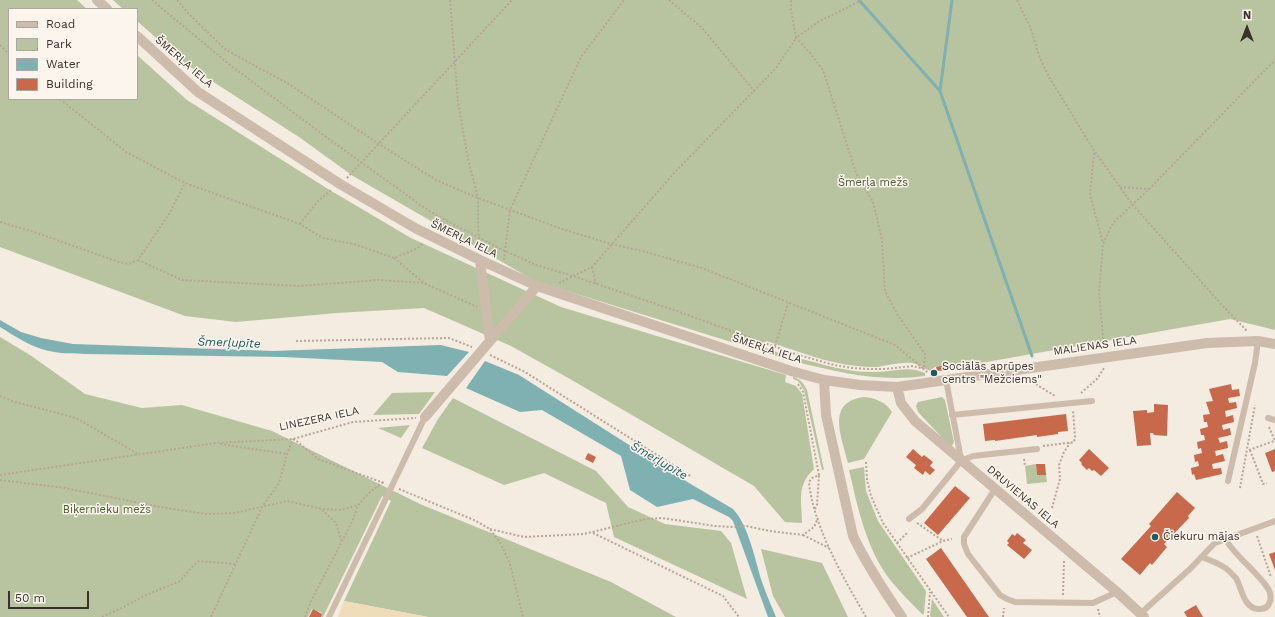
<!DOCTYPE html>
<meta charset="utf-8">
<style>
body{margin:0}
#map{position:relative;width:1275px;height:617px;overflow:hidden;background:#f4ebe1;font-family:"Work Sans",sans-serif}
canvas{display:block}
.legend{position:absolute;left:8px;top:8px;width:130px;height:92px;box-sizing:border-box;background:#fbf5ee;border:1px solid #aea6a0;margin:0;padding:5px 7px;list-style:none;font-size:12px;color:#3b302b}
.legend li{display:flex;align-items:center;gap:8px;height:20px}
.legend b{width:20px;border:1px solid #aea6a0}
.north{position:absolute;left:1227px;top:8px;width:40px;height:40px;-webkit-text-stroke:3px #fbf5ee;paint-order:stroke;rotate:0deg;font-size:11px;font-weight:700;line-height:16px;text-align:center;color:#3b302b}
.north::after{content:'';display:block;margin:auto;width:14px;height:18px;background:#3b302b;clip-path:polygon(50% 0,100% 100%,50% 72%,0 100%)}
.scale{position:absolute;left:8px;top:591px;width:81px;height:18px;box-sizing:border-box;border:2px solid #3b302b;border-top:0;padding-left:5px;font-size:12px;line-height:14px;white-space:nowrap;color:#3b302b;-webkit-text-stroke:3px #fbf5ee;paint-order:stroke}
</style>
<div id="map">
<canvas width="1275" height="617"></canvas>
<ul class="legend">
<li><b style="height:5px;background:#cdbbac"></b>Road</li>
<li><b style="height:11px;background:#b8c4a0"></b>Park</li>
<li><b style="height:11px;background:#7fb0b2"></b>Water</li>
<li><b style="height:11px;background:#c8694b"></b>Building</li>
</ul>
<div class="north">N</div>
<div class="scale">50 m</div>
</div>
<script>
const context = document.querySelector('canvas').getContext('2d');
context.lineJoin = 'round';
function paint(path, color) { context.fillStyle = color; context.fill(path, 'evenodd'); }
function strokePath(path, color, width, dash) { context.strokeStyle = color; context.lineWidth = width; context.lineCap = dash ? 'butt' : 'round'; context.setLineDash(dash || []); context.stroke(path); }
function write(font, color, halo, rows, align = 'center') {
  context.font = font + ' "Work Sans",sans-serif'; context.lineWidth = 3; context.setLineDash([]); context.textBaseline = 'middle'; context.strokeStyle = halo; context.fillStyle = color; for (const [text, x, y, turn = 0] of rows) {
    context.save(); context.translate(x, y); context.rotate((+turn || 0) * Math.PI / 180); context.textAlign = isNaN(turn) ? turn : align; if (halo) context.strokeText(text, 0, 0); context.fillText(text, 0, 0); context.restore();
  }
}
const green = new Path2D(`
 M0 0H77L87 9H9V99H137V55L187 100 328 189 411 238 561 307 786 375 785 382 796 386 802 394 814 469C796 486 802 500 802 523L785 522 754 486 570 379 511 346 424 308 337 313 236 322 185 316 0 247Z
 M113 0H1275V330L1230 319 975 364 976 368 969 369 967 367 951 369 950 364 934 367 935 371C927 372 920 364 912 363 901 362 889 365 878 367 872 367 864 367 857 366 825 363 795 350 766 341L763 347 790 357 789 360 535 281 353 176 299 137 187 65 137 21V9H123Z
 M0 337 30 355 85 394 142 408 182 405 272 431 420 504 611 582 676 617H428L344 601 391 501 382 496 323 617H321L322 613 312 609 308 617H0Z
 M798 358C822 364 849 373 874 372 892 372 908 365 925 373V376C880 382 841 373 797 362Z
 M793 377C801 379 803 383 807 390L824 470H822L804 390 798 381 793 379Z
 M435 392 419 414 373 415 392 393Z
 M864 397C875 398 886 402 892 412L864 459 848 463C842 437 825 402 864 397Z
 M942 397 945 400 954 442 952 446 949 445 918 412 916 406 918 402Z
 M453 398 596 471 628 507 665 524 721 531 731 543 747 599 614 537 606 503 544 473 504 485 422 448 438 419Z
 M410 425 401 438 378 428Z
 M1036 464 1037 475H1046L1047 482 1027 484 1025 466Z
 M864 467 866 491 878 521 926 591 924 613 923 615C912 604 901 593 891 581 866 549 858 508 849 470Z
 M761 549 822 563 848 617H785L773 596Z
 M932 599 944 617H931L930 616Z`);
const sand = new Path2D(`
 M344 601 428 617H338Z`);
const water = new Path2D(`
 M0 320 21 332 41 338 73 344 274 351 441 345 469 352 447 376 398 372 382 362 284 357 85 354C75 353 64 354 54 352 34 349 16 337 0 327Z
 M485 361 519 375 689 483 733 509C749 526 755 560 762 582 766 594 771 605 776 617H768L733 521 729 517 693 499 657 507 630 490 621 456 542 410 520 412 466 388Z`);
const stream = new Path2D(`
 M859 0 940 91
 M952 0 940 91 1032 356`);
const building = new Path2D(`
 M945 365 946 370 937 371 936 367Z
 M1231 384 1232 390 1239 389 1240 396 1228 398 1229 403 1236 402 1237 408 1225 411 1226 417 1233 415 1234 422 1222 425 1223 430 1230 428 1231 435 1218 438 1220 443 1227 441 1228 448 1215 451 1216 456 1223 454 1225 461 1212 464 1213 469 1221 468 1222 474 1196 480 1194 474 1192 475 1191 468 1199 466 1198 461 1195 462 1194 455 1202 453 1201 448 1198 449 1197 442 1205 440 1204 435H1201L1200 429 1208 427 1207 422H1204L1203 415 1210 414 1206 402 1213 401 1209 389Z
 M1154 404 1168 405 1167 436 1154 435 1153 433H1150L1151 445 1137 446 1133 411 1147 410V413L1154 412Z
 M1066 414 1068 431 1058 432V434L1037 437V435L995 441V440L985 441 983 424Z
 M913 449 922 457 924 455 933 462 930 466 935 470 930 475 925 471 923 475 914 468 916 465 906 457Z
 M1089 449 1109 468 1101 476 1094 470 1092 471 1089 468 1087 470 1081 464 1082 463 1079 460Z
 M1275 449V471L1272 472 1265 453Z
 M588 453 596 457 593 463 585 459Z
 M1036 464H1045L1046 475H1037Z
 M955 486 970 498 938 535 924 523Z
 M1177 492 1195 508 1188 516 1189 518 1164 544 1167 547 1152 565 1150 563 1140 575 1121 559 1151 526 1149 524Z
 M1017 533 1026 540 1023 543 1032 550 1024 559 1007 545 1009 543 1007 541 1012 534 1015 536Z
 M941 548 989 617H967L926 559Z
 M1275 552V570L1269 554Z
 M1196 605 1203 617H1187L1184 612Z
 M313 609 322 614 321 617H309Z`);
const path = new Path2D(`
 M152 0 230 65 318 131 419 204 436 215 505 251 536 265 573 276 674 310 795 354 834 365 852 368 869 369H885L913 366 924 369 928 373
 M177 0 188 13 226 50 287 83 379 144 436 180 478 198 562 229 611 244 642 251 702 268 895 345 924 369
 M450 0 458 102 468 159 478 198V220L479 248
 M669 0 703 29 755 92
 M862 0 818 22 796 38 809 52 823 70 856 173 873 202 882 240 885 291 897 314 925 354 924 369
 M1017 0 1031 29 1039 56 1049 77 1095 152 1132 204 1222 305 1247 331
 M0 45 9 54
 M60 99 126 152 185 183 300 224 323 238 354 244 394 258 416 249 423 243
 M1094 153 1090 195 1103 243
 M347 178 512 0
 M1120 187 1149 189
 M0 222 34 232 119 262 129 264 138 260 169 214 185 183
 M300 224 317 202 331 190
 M394 258 424 283 477 307
 M138 260 182 280 299 286 378 280 424 283
 M504 260 510 210 550 124 581 57 624 0
 M592 267 596 284
 M559 283 592 267 676 171 776 68 796 38 791 10V0
 M296 341 449 338 472 347
 M775 346 788 303
 M1104 347 1099 293 1103 244 1113 223 1149 189 1275 60
 M490 355 525 372 692 477
 M1029 380 1055 396
 M798 384 803 392 819 475 812 478 809 482C813 526 844 579 866 617
 M1081 393 1097 379 1104 368
 M0 396 15 402 76 418 138 454
 M1269 427 1275 441
 M293 439 298 442 318 459 384 483
 M220 444 287 454
 M1043 446 1074 442 1075 437 1073 411
 M1249 450 1274 441
 M1250 450 1263 484 1267 483
 M1024 459 1025 466
 M866 462 867 480 871 496 883 523 949 617
 M0 475 216 443 293 439 353 422 416 418
 M0 480 65 488 160 507 206 514 235 513 287 501 322 509 341 510 358 505 369 493 383 482
 M1240 488 1255 405
 M399 489 474 520 490 529 501 544 510 564 523 617
 M1052 508 1060 479 1059 465 1064 452 1070 443
 M815 509 817 505 819 475
 M322 510 336 523 341 540
 M917 523 943 541
 M490 529 524 537 584 534 645 519 662 518 715 526 733 527 746 526 770 531 803 535 814 527 818 518
 M593 533 723 596 739 617
 M803 535 829 548
 M1257 536 1271 577
 M897 543 907 533
 M907 558 943 541 952 539
 M1063 595 1064 560
 M1098 609 1100 617
 M102 617 124 607 144 596 180 581 191 568 199 561 235 564
 M211 617 262 507 279 483 287 454 293 439
 M305 617 311 601 353 520 358 505
 M928 617 930 592
 M1003 617 1004 608`);
const service = new Path2D(`
 M946 380 961 459
 M952 415 1092 401
 M1268 418 1275 420
 M1228 481 1255 363 1258 341
 M995 489 964 537V544L968 554 1000 595 1007 599 1015 602 1093 603 1117 592
 M909 519 922 509 961 461 973 456 1037 449
 M1202 557C1211 561 1222 564 1229 571 1231 573 1234 576 1236 578 1242 588 1243 608 1258 609 1272 610 1273 595 1267 587 1255 570 1237 558 1226 540
 M1141 613 1191 568 1209 549 1215 543 1275 521
 M329 617 425 417`);
const minor = new Path2D(`
 M480 260 490 341
 M897 387 901 403 915 421 1117 592 1144 617
 M425 417 537 286`);
const tertiary = new Path2D(`
 M97 0 107 9
 M137 36 198 92 340 184 415 228 480 260 537 286 791 371 824 380 860 385 897 387 1207 343 1258 341 1275 344
 M824 380 826 415 853 536C867 565 884 591 902 617`);
const markers = [
 [934,373,4,"#1f5a5e"],
 [1155,537,4,"#1f5a5e"]
];
const streetNames = [
 ["ŠMERĻA IELA",184,62,41],
 ["ŠMERĻA IELA",464,239,26],
 ["MALIENAS IELA",1095,346,-8],
 ["ŠMERĻA IELA",767,349,18],
 ["LINEZERA IELA",319,419,-12],
 ["DRUVIENAS IELA",1023,497,40]
];
const parkNames = [
 ["Šmerļa mežs",873,183],
 ["Biķernieku mežs",107,510]
];
const poiNames = [
 ["Sociālās aprūpes",942,367],
 ["centrs \"Mežciems\"",942,380],
 ["Čiekuru mājas",1163,537]
];
const waterNames = [
 ["Šmerļupīte",229,343,2],
 ["Šmerļupīte",659,461,30]
];
paint(green, '#b8c4a0');
paint(sand, '#efdcb8');
paint(water, '#7fb0b2');
strokePath(stream, '#7fb0b2', 3);
paint(building, '#c8694b');
strokePath(path, '#b9a596', 2, [2, 2]);
strokePath(service, '#cdbbac', 6);
strokePath(minor, '#cdbbac', 10);
strokePath(tertiary, '#cdbbac', 10);
for (const [x, y, r, color] of markers) { const dot = new Path2D(); dot.arc(x, y, r, 0, 2 * Math.PI); context.fillStyle = color; context.fill(dot); strokePath(dot, '#fbf5ee', 1.5); }
write('11px', '#3b302b', '#fbf5ee', streetNames);
write('11px', '#4a5a2e', '#fbf5ee', parkNames);
write('11px', '#3b302b', '#fbf5ee', poiNames, 'left');
write('italic 12px', '#1f5a5e', '#fbf5ee', waterNames);
</script>
